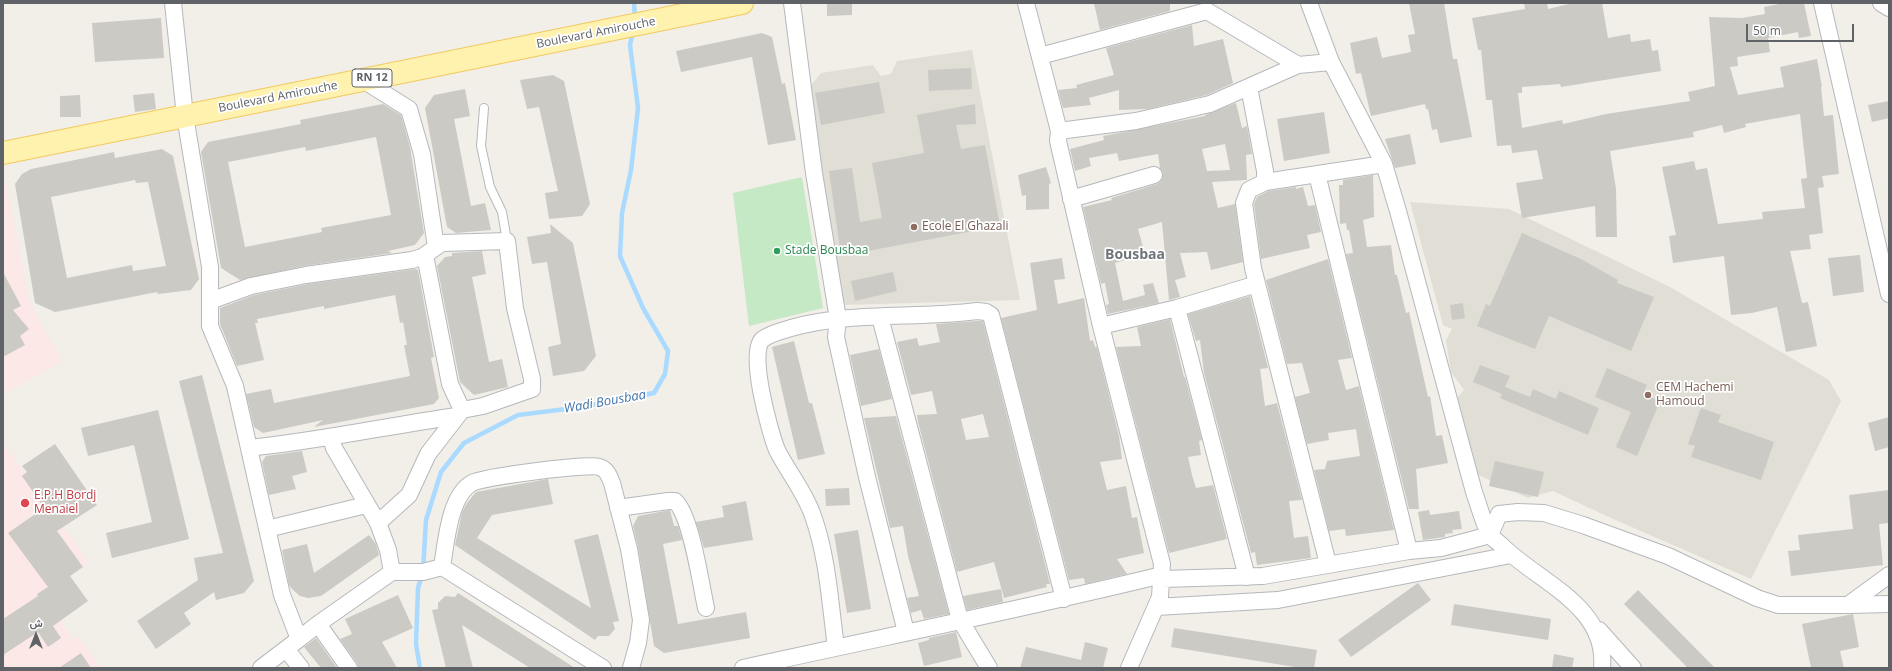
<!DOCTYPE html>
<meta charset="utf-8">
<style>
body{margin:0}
#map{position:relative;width:1892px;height:671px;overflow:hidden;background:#f1efe8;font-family:"Open Sans",Vazirmatn,sans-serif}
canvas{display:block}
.frame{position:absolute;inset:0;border:4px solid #5f6368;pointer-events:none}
.north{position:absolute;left:16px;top:615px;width:40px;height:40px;-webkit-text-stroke:3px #fff;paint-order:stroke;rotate:0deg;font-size:11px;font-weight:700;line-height:16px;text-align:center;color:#5f6368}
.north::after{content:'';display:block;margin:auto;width:14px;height:18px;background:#5f6368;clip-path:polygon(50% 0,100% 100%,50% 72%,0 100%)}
.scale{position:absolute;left:1746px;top:24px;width:108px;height:18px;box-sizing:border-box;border:2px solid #5f6368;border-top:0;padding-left:5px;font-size:12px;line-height:14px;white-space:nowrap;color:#5f6368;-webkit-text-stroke:3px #fff;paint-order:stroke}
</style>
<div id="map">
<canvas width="1892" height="671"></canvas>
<div class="frame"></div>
<div class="north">ش</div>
<div class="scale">50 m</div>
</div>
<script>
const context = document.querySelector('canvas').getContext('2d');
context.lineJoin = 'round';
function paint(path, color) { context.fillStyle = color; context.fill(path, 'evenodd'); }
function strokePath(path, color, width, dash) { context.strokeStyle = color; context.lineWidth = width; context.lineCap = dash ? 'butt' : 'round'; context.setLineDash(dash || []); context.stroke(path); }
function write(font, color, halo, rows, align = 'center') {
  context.font = font + ' "Open Sans",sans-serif'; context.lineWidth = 3.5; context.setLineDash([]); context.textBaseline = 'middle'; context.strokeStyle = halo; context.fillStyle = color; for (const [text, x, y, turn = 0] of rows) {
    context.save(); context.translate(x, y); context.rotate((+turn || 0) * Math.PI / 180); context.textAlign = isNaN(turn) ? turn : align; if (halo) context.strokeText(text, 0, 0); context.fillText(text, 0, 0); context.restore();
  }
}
const education = new Path2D(`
 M972 50 1020 300 843 305 809 161 821 157 808 89 821 73 873 65 881 76 891 74 897 61Z
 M1410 202 1509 209 1670 287 1829 380 1841 401 1751 579 1611 518 1553 491 1528 498 1472 472 1453 402 1464 390 1451 372 1446 340 1452 329 1443 325Z`);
const medical = new Path2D(`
 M3 183H7L28 298 62 362 3 394Z
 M3 443 89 562 70 577 58 619 73 639 78 637 102 668H3Z`);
const green = new Path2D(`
 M802 177 823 308 749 326 733 193Z`);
const stream = new Path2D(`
 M634 3 635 18
 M420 668 416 644 418 588 423 572 426 520 441 472 464 443 518 415 582 407 654 393 665 374 668 351 643 308 620 256 622 213 631 170 638 108 630 45 633 31`);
const building = new Path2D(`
 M827 3H852V15L827 16Z
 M1094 3H1170V11L1100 30Z
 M1409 3H1444L1453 59H1457L1472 137 1440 143 1437 129 1432 130 1428 109H1426L1425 104 1371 116 1361 73 1356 74 1350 43 1377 37 1382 58 1411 52 1408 35 1415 34Z
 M1524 3H1547L1548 9 1573 3H1602L1608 38 1630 34 1631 42 1650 39 1652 51 1658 50 1661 71 1561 87 1560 84 1522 87V93H1518L1522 128 1562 120 1563 124 1606 114 1690 101 1688 92 1715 86 1709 17 1742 18 1765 14 1764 7 1784 3H1804L1811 36 1799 38 1798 32 1768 38 1770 52 1737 57 1738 66 1730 67 1738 95 1784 87 1780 67 1817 59 1822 87H1821L1824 116 1833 115 1839 174 1822 176 1824 187 1818 188 1823 233 1809 235 1811 249 1790 251 1802 303 1808 302 1817 346 1786 352 1777 307 1752 313 1731 315 1724 256 1673 263 1669 236 1676 235 1662 167 1694 161 1696 170 1707 168 1718 224 1763 219 1762 212 1805 208 1801 179 1807 178 1800 114 1745 124 1746 127 1724 133 1722 125 1693 132 1694 137 1610 151 1616 189 1617 237H1596L1595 206 1522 218 1516 183 1543 179 1537 150 1512 153 1511 145 1497 146 1492 100H1486L1481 50H1478L1472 18 1525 9Z
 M161 18 164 58 95 62 92 23Z
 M1192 25 1194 46 1223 39 1233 83 1207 95 1148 109 1119 110V90L1089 98 1091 105 1063 108 1058 90 1077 88 1076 85 1114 75 1106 48Z
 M762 33 772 37 782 84 785 83 796 140 768 145 752 57 681 72 676 51Z
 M971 68 972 89 929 91 928 70Z
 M553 75 564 81 590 204 582 216 549 219 545 193 558 191 539 107 527 109 520 80Z
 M879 82 885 113 821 125 815 93Z
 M465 89 470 116 454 119 471 206 485 203 491 230 456 233 447 227 425 108 434 95Z
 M154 93 156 109 135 112 133 95Z
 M80 95 81 117H60V96Z
 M1889 101V118L1872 122 1868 105Z
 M1236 103 1242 128 1247 126 1252 154 1246 155 1247 180 1212 182 1218 208 1235 204 1243 262 1211 270 1207 252 1180 253 1186 277 1175 280 1180 297 1169 300 1162 222 1138 229 1145 254 1115 263 1123 301 1145 295 1143 285 1153 283 1159 303 1108 314 1106 305 1109 304 1105 283 1101 284 1083 207 1112 200 1111 198 1157 184 1161 181 1163 173 1160 168 1158 154 1119 161 1117 153 1089 158 1091 166 1075 171 1070 149 1104 140 1103 136 1205 116V115ZM1225 144 1230 170 1207 171 1202 149Z
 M383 104 401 115 410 147 424 233 415 245 388 251 392 253 304 266 240 280 221 268 201 152 208 142 301 124 300 120ZM376 137 391 215 321 228 322 232 245 247 228 162 305 147 306 151Z
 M975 104 976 124 956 125 961 149 985 145 1000 226 841 256 829 171 852 168 860 222 882 218 872 163 924 153 917 115Z
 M1324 112 1330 153 1284 161 1277 119Z
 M1410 134 1416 164 1395 168 1385 139Z
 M162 149 173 156 199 279 191 290 158 294 157 292 55 312 35 303 15 184 22 174 31 169 114 152 115 158ZM135 180 136 183 148 182 166 266 133 271 132 265 67 278 51 197Z
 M1046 167 1051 183 1049 184V209L1026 210V195L1022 196 1018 175Z
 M1373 175 1374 217 1363 220 1367 247 1391 245 1395 275H1397L1406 313 1409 312 1428 397 1430 396 1436 436 1442 435 1448 463 1416 469 1419 509H1409L1346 254 1353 253 1349 230H1347L1346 223 1340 224 1339 185H1343V180Z
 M1296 187V189L1303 187 1308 206 1315 205 1321 232 1307 235 1310 248 1261 259 1254 204 1257 197 1268 191Z
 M550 224 573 243 596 356 584 371 553 376 548 347 561 344 547 262 532 264 527 237 551 233Z
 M1522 233 1581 259 1618 280 1617 283 1654 297 1631 351 1549 316 1535 349 1477 326 1486 304 1490 306Z
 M482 251 486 274 472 277 489 362 502 359 508 387 474 395 460 382 437 266 445 257 452 256V253Z
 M1860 255 1864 292 1833 296 1828 258Z
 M1062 258 1065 279 1054 280 1058 304 1084 298 1090 341 1093 340 1095 347H1097L1119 436 1122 459 1100 462 1107 490 1126 486 1132 518 1137 517 1144 553 1117 559 1127 574 1085 584 1084 578 1069 580 1001 318 1037 310 1030 263Z
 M1328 259 1352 358 1338 360 1346 390 1359 386 1394 530 1346 536 1345 529 1329 531 1314 470 1325 469 1327 461 1360 456 1356 429 1328 433 1329 440 1307 444 1295 397 1310 393 1302 363 1287 364 1266 280Z
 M416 269 418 270 434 357 431 358 439 398 434 404 314 427 323 420 263 433 254 427 246 394 271 389 274 403 410 376 404 345H407L403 322 400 323 395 295 324 309V306L257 319 258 323H255L264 360 237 366 220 324V308L254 295 308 284Z
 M3 272 21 306 13 310 29 329 20 336 25 345 3 357Z
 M893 272 897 291 855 301 851 281Z
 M1250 296 1268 368 1260 369 1265 406 1277 403 1302 500 1289 501 1294 538 1308 536 1311 558 1257 565 1255 552 1251 553 1204 373 1200 340 1196 341 1188 314Z
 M1463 303 1465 318 1452 320 1450 305Z
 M1170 319 1184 377H1185L1202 440 1199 441 1201 455 1188 457 1192 475 1196 488 1213 485 1227 539 1169 553 1116 347 1141 346 1137 327Z
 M977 321H983L1050 584H1046L1047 587 1004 598 994 562 957 572 918 422 917 415 937 414 932 391 911 395 897 342 917 338 919 346 940 342 936 324ZM983 414 989 437 966 440 961 419Z
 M794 341 809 403H812L825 454 798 460 772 347Z
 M879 349 892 399 861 406 850 355Z
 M1480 365 1510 376 1505 387 1530 397 1533 389 1556 399 1559 391 1599 408 1588 435 1500 398 1502 394 1473 382Z
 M1607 368 1647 385 1643 394 1660 401 1637 456 1616 447 1631 412 1595 397Z
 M202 375 254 581 244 593 216 600 214 592 184 613 191 624 156 649 137 621 198 580 194 558 223 553 179 381Z
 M1701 408 1721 415 1718 422 1774 442 1761 480 1691 457 1695 446 1688 444Z
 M158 410 189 539 112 558 106 533 152 522 134 445 88 456 81 428Z
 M896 416 949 614 924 619 921 610 911 613 907 598 919 596 908 556 903 526 890 528 864 418Z
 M1889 417V447L1875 451 1868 423Z
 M55 444 97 505 57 531 83 567 70 576 88 601 53 626 61 638 48 647 38 632 3 655V619L38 596 37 594 48 587 8 533 44 508 22 476 27 472 22 466Z
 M302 451 307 472 292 476 296 489 269 495 262 462 266 456Z
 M1495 461 1544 472 1538 497 1489 486Z
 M548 479 553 504 492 515 477 538 591 608 574 540 598 534 619 621 613 622 615 629 609 636H598L595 640 455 545 462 512 467 503 476 492Z
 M849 488 850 505 826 506 825 489Z
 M1889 490V523L1879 524 1883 565 1791 576 1788 551 1800 550 1798 535 1853 529 1849 495Z
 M746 501 753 540 704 548 696 522 724 517 722 506Z
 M670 510 674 526H678L682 540 663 544 678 624 746 612 750 638 664 653 654 646 638 547 633 526 638 516Z
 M1429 510 1430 515 1459 511 1462 529 1452 530 1453 533 1445 534V537L1423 540 1418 512Z
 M858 530 871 609 847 613 834 534Z
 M369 535 376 544 379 555 321 596 308 598 300 596 292 589 289 585 282 550 307 544 314 573Z
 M1418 583 1431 600 1351 657 1338 640Z
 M1001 589 1003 602 967 610 963 596Z
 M1638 590 1715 668H1688L1624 604Z
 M458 593 575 668H530L462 625 473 668H446L432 610 438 609V603L445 596 455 597Z
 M398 595 413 628 382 642 397 668H358L357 663 340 639 352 634 345 619Z
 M1454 604 1551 619 1548 640 1451 625Z
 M1853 614 1859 647 1840 651 1844 668H1811L1802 624Z
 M1174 628 1317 650 1314 668H1301L1171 647Z
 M956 632 962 657 924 666 918 643 929 640V638Z
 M316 638 337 668H321L304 647Z
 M1085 642 1108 648 1103 668H1020L1026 647 1081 660Z
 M81 653 91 668H59Z
 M1554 654 1574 658 1572 668H1552Z`);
const lane = new Path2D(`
 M484 108 481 146 490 187 502 212 507 241`);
const street = new Path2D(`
 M173 3 185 116 210 267V326L235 386 282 595 299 639 261 668
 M792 3 814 173 838 319 836 337 867 477 906 632
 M1026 3 1059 131 1058 141 1101 326 1162 564 1160 597 1129 668
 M1309 3 1331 62 1384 164 1398 211 1474 492C1478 502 1484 526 1490 535 1492 538 1498 542 1501 545 1538 582 1608 606 1602 668
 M1822 3 1889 294
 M1881 3 1889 8
 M1040 56 1207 11 1298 65 1331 62
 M363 80 409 109 422 154 436 247
 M1249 87 1265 171V182L1249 190 1244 203 1253 268 1328 564
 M1059 131 1136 121 1210 104 1298 65
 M1317 174 1409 551
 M1265 182 1384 164
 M1071 199 1154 175
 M425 255 450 384 462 410
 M210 301 251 286 306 275 412 260 422 257 442 243 507 241 515 308 532 379V389L483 406 462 410 428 454 409 495 378 523
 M1177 308 1247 577
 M880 317 960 620 989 668
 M1101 326 1177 308 1257 284
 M331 437 334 448 378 523 388 550 392 572
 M249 448C319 441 387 426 457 416
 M618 508 668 501H675C691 515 701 585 706 608
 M267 529 366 505
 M442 567C446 544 449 496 472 483 483 477 589 463 599 467 607 469 609 476 612 483L629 549 641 620 638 643 631 668
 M1162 579 1263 576 1409 551 1441 548 1490 535 1499 514 1518 512 1544 513 1583 525 1668 556 1757 598 1778 605H1848L1889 575
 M1848 605 1889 604
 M1156 607 1278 600 1511 555
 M318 624 349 668
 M1599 630 1633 668
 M299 639 318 624 392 572H423L442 567 603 668
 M836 647C830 604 828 558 813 516 805 492 788 472 777 450 770 433 747 350 763 339 771 333 782 331 791 328 851 311 916 319 977 311L986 312 991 315 1064 599
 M286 649 301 668
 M743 668C883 637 1024 609 1162 575`);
const primary = new Path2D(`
 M3 153 742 3`);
const markers = [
 [914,227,4,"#8d6e63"],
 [777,251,4,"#2e9e5b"],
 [1648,395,4,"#8d6e63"],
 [25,503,5,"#e0444e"]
];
const shields = [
 [372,78,40]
];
const shieldNames = [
 ["RN 12",372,78]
];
const streetNames = [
 ["Boulevard Amirouche",596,33,-11],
 ["Boulevard Amirouche",278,97,-11]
];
const educationNames = [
 ["Ecole El Ghazali",922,227],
 ["CEM Hachemi",1656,388],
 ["Hamoud",1656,402]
];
const leisureNames = [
 ["Stade Bousbaa",785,251]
];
const healthNames = [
 ["E.P.H Bordj",34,496],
 ["Menaiel",34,510]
];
const waterNames = [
 ["Wadi Bousbaa",605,402,-10]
];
const quarterNames = [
 ["Bousbaa",1135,255]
];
paint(education, '#e1ded6');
paint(medical, '#fce8e6');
paint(green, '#c5e8c5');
strokePath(stream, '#aadaff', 4.5);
paint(building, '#cccac5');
strokePath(lane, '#b5b8bc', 10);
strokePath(street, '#b5b8bc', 18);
strokePath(primary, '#f2c960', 24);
strokePath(lane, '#fff', 8);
strokePath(street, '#fff', 16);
strokePath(primary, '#fff2af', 22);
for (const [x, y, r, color] of markers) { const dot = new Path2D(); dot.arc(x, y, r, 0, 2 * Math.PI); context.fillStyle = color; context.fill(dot); strokePath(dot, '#fff', 1.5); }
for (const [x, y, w] of shields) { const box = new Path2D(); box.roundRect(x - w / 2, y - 9, w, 18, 3); context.fillStyle = '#fff'; context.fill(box); strokePath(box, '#5f6368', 1); }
write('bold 11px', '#5f6368', null, shieldNames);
write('12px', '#5f6368', '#fff', streetNames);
write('12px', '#785e54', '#fff', educationNames, 'left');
write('12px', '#27864d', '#fff', leisureNames, 'left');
write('12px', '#be3a42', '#fff', healthNames, 'left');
write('italic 13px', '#4174aa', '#fff', waterNames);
write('bold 14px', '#70757a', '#fff', quarterNames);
</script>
